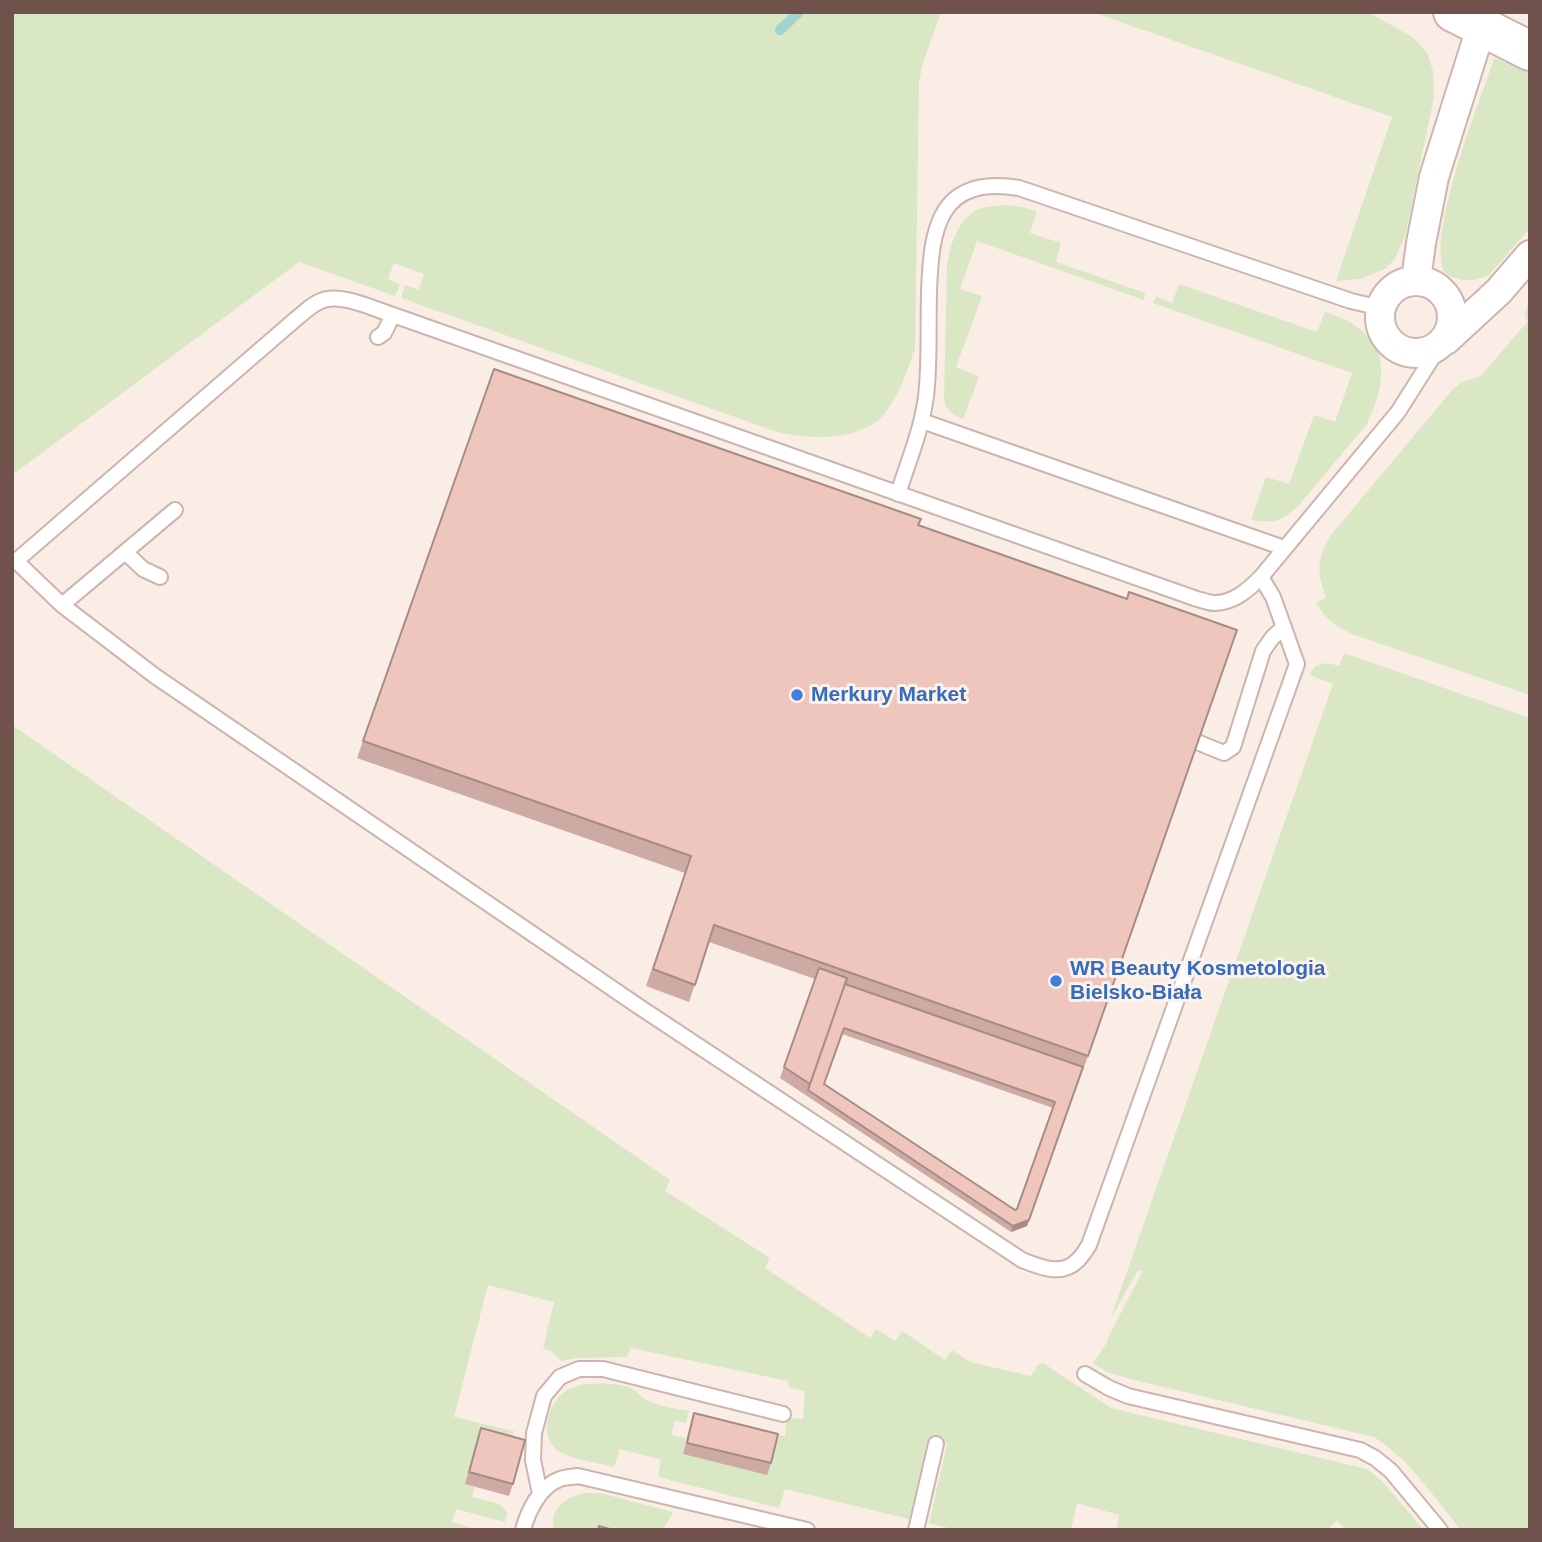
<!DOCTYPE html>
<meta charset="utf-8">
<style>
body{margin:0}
#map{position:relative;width:1542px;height:1542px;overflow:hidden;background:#faede5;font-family:Arial,sans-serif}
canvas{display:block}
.frame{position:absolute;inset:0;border:14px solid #71514c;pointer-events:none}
</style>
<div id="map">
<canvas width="1542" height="1542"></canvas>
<div class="frame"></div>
</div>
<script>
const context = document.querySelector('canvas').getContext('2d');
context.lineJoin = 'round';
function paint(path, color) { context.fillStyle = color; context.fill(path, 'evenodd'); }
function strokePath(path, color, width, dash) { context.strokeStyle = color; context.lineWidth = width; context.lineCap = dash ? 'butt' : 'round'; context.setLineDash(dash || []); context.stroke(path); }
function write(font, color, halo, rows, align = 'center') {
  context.font = font + ' Arial,sans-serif'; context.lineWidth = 6; context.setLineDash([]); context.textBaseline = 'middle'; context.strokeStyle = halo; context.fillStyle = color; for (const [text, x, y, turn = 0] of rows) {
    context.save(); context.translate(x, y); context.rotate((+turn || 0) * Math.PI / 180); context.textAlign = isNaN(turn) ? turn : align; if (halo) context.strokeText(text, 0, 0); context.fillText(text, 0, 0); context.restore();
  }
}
const green = new Path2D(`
 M12 12H941L922 66 919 83 915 349C907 371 894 411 873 424 844 441 808 439 777 432L401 298 405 285 419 290 424 274 394 263 388 279 400 284 395 296 299 262 12 475Z
 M1092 12H1368L1414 38 1427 53 1433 71 1434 97 1405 236 1394 260 1385 269 1360 279 1336 281 1392 117Z
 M1496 58 1530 74V228L1490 274C1476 283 1459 282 1445 273 1425 238 1480 100 1494 59Z
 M1007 205 1022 207 1037 211 1030 233 1061 243 1056 262 1145 293 1144 300 977 241 960 289 982 296 956 367 979 377 963 419C953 415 946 410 944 400L947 267C950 246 957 218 979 209 987 206 997 206 1007 205Z
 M1179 284 1317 332 1325 312C1386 331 1393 370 1367 424L1299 505C1283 521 1273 524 1251 520L1266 477 1289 484 1314 415 1335 422 1352 373 1153 303 1156 296 1172 303Z
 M1530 299V695L1352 634C1335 626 1326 619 1316 603L1326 598C1317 569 1316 563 1330 536L1453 389 1462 382 1481 376 1527 322 1525 312Z
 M1344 653 1530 718V1530H1461C1434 1497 1410 1460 1374 1437L1130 1379 1107 1372 1093 1363 1108 1341 1107 1340 1142 1272 1138 1270 1110 1320 1333 684 1310 675C1315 661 1327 662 1339 666Z
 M12 725 670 1180 665 1191 770 1258 765 1268 870 1338 876 1329 895 1341 902 1331 945 1360 952 1350 970 1362 1031 1376 1038 1365 1043 1363 1111 1408 1367 1469 1381 1480 1424 1530H1346L1337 1521 1327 1530H1116L1119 1515 1077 1503 1071 1530H956L929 1523 947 1444 928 1439 909 1519 785 1489 779 1508 658 1477 661 1460 620 1449 614 1467C599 1463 568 1459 557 1450 538 1435 548 1402 567 1390 573 1387 580 1385 587 1384 598 1383 619 1383 630 1388 636 1390 641 1397 647 1400 659 1407 675 1408 689 1411L686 1423 675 1420 671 1435 686 1438 683 1455 774 1445 690 1425 692 1416 785 1436 787 1418 803 1419 805 1391 789 1388 788 1381 631 1348 627 1357 578 1358 561 1361C556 1354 551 1350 543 1349L554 1302 488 1285 454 1417 514 1431 512 1438 465 1484 475 1487 472 1497 500 1504 507 1512 505 1522 456 1509 452 1522 479 1530H12Z
 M584 1493H600L673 1512 663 1530H554C549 1508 566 1498 584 1493Z`);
const stream = new Path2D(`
 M780 30 799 12`);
const lane = new Path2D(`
 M378 337 384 333 393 315 1197 599C1202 600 1209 603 1215 603 1234 603 1249 589 1261 577L1398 412 1441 344
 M922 421 1284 548
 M898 494C908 462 922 429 926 396 930 362 928 327 929 293 931 229 938 175 1019 188L1351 301 1381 308
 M125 552 143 569 160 577
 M12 561H16L297 318C305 312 312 304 321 301 339 292 374 309 393 315
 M16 561 62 605 155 676 638 1006 1022 1260C1040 1267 1062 1277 1078 1260 1082 1256 1086 1250 1089 1245L1297 664 1273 597 1261 577
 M62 605 175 510
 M1197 742 1224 753 1233 747 1263 651 1272 638 1284 627
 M1085 1374 1109 1388 1128 1396 1360 1450 1375 1458 1391 1471 1440 1530
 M540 1494 533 1460 534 1433 544 1396 560 1377 579 1369H603L783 1414
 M523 1530C528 1511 540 1486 560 1479 566 1477 572 1477 578 1476L807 1530
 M916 1530 936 1444`);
const street = new Path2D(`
 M1416 280 1421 243 1434 177 1486 12
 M1380 317a36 36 0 1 1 72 0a36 36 0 1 1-72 0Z
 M1446 340 1499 291 1530 255`);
const secondary = new Path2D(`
 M1453 12 1530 51`);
const wall = new Path2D(`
 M494 369 918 525 1088 1056 1027 1226 1011 1232 780 1078 815 979 709 942 689 1002 646 986 685 873 357 758ZM842 1034 1053 1108 1017 1209 1015 1210 824 1084Z
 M694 1413 771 1463 767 1475 683 1454 690 1425Z
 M481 1428 513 1484 509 1496 465 1484Z`);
const shadedWall = new Path2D(`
 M1029 1220 1027 1226 1011 1232 1013 1226Z`);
const building = new Path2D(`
 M494 369 921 519 918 525 1127 599 1129 592 1237 630 1088 1056 714 925 695 985 653 969 691 856 363 741Z
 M819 968 847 978 810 1084 784 1067Z
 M845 984 1083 1067 1029 1220 1013 1226 808 1090ZM844 1028 1055 1102 1017 1209 1015 1210 824 1084Z
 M694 1413 778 1434 771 1463 687 1443Z
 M481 1428 525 1440 513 1484 469 1472Z
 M599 1526 613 1530H598Z`);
const markers = [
 [797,695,7,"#3f7fe0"],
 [1056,981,7,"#3f7fe0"]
];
const shopNames = [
 ["Merkury Market",811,695],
 ["WR Beauty Kosmetologia",1070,969],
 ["Bielsko-Biała",1070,993]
];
paint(green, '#dae7c4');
strokePath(stream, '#a2d3d0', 10);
strokePath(lane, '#cdb5af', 18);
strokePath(street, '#cdb5af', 32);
strokePath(secondary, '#d0b4ac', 42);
strokePath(lane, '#fff', 14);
strokePath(street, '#fff', 28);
strokePath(secondary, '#fff', 38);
paint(wall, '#cdaaa3');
paint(shadedWall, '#a78b85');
paint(building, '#eec6be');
strokePath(building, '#a78b85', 2);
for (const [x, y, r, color] of markers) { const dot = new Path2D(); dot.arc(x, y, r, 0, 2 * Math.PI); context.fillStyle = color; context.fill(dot); strokePath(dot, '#fef2ea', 2.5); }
write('bold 21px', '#366cbe', '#fef2ea', shopNames, 'left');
</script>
